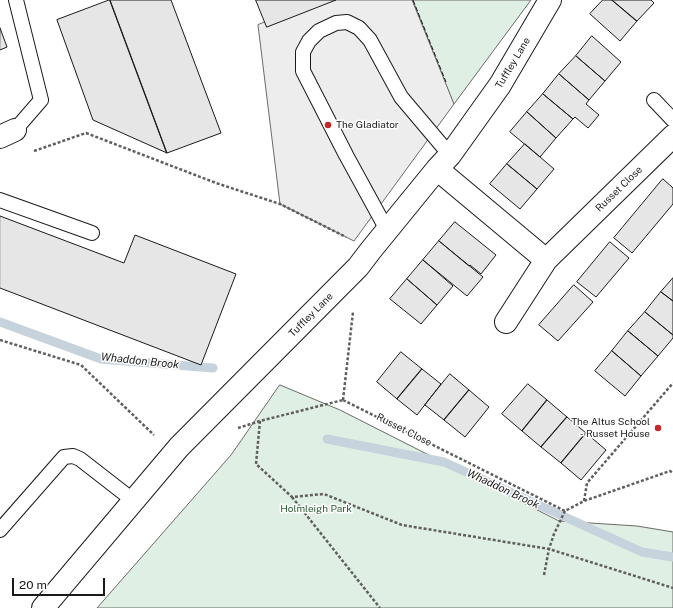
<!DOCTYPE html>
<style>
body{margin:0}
#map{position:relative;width:673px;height:608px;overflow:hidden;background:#fff;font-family:"Public Sans",sans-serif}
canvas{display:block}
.scale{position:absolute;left:12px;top:578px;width:93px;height:18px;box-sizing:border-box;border:2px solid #1a1a1a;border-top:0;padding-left:5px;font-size:12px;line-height:14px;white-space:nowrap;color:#1a1a1a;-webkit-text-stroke:3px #fff;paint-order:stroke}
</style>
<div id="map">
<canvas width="673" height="608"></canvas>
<div class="scale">20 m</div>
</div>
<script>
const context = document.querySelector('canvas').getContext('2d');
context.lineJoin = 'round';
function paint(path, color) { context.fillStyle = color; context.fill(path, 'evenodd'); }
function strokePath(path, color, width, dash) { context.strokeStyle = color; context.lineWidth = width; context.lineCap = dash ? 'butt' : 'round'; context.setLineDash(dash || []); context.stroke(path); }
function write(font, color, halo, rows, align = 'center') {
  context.font = font + ' "Public Sans",sans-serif'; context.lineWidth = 3; context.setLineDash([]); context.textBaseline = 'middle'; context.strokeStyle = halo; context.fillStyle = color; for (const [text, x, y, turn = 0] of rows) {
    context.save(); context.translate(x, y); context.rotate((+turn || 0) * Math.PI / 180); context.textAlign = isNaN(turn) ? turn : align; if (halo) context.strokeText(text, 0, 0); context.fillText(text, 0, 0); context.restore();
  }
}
const green = new Path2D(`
 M413 0H531L454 104Z
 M280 385 340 410 559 521 637 526 673 532V608H97L231 455Z`);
const parking = new Path2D(`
 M320 0H412L454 104 354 241 280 204 258 25Z`);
const stream = new Path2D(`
 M0 322 101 359 213 368
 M327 439 444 462 642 552 673 557`);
const building = new Path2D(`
 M110 0 167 153 93 120 57 20Z
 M110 0H171L221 133 167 153Z
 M256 0H336L267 27Z
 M603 0H612L637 21 620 41 590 14Z
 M612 0H651L654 3 637 21Z
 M0 28 7 47 0 50Z
 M592 36 621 62 605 81 576 56Z
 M576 56 605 81 589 100 559 74Z
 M559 74 589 100 586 104 599 115 588 128 575 117 573 119 543 94Z
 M543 94 573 119 556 138 527 112Z
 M527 112 556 138 540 157 510 132Z
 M525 144 554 169 537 189 507 164Z
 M507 164 537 189 520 209 490 184Z
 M663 179 673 188V204L632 253 614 238Z
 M0 216 124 263 135 235 236 274 201 365 0 288Z
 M455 222 496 255 481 274 470 265 469 266 439 241Z
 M439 241 483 277 467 296 423 260Z
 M610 242 629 258 596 297 577 282Z
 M423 260 453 286 437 305 407 279Z
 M673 278V301L661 292Z
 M407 279 437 305 421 324 390 299Z
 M574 285 593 302 558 341 539 325Z
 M661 292 673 301V335L645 312Z
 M645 312 673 335V338L658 356 628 331Z
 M628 331 658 356 641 376 612 351Z
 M612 351 641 376 625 396 595 371Z
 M401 352 422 369 397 399 377 382Z
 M422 369 441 384 417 415 397 399Z
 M450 374 469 390 444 420 425 405Z
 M528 384 547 400 522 431 502 414Z
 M469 390 489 407 465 437 444 420Z
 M547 400 567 417 541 447 522 431Z
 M567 417 586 433 561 463 541 447Z
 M586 433 606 450 581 480 561 463Z`);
const path = new Path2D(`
 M34 151 86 133 216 183 280 204 346 237
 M0 340 81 365 154 435
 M343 400 565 511 584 501 670 471 673 473
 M343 400 353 312
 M260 421 256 464 292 497 324 494 402 525 549 549 673 588
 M238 428 260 421 343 400
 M292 497 380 608
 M584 501 587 483 673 383
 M544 575 549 549 554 534 565 511`);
const lane = new Path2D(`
 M654 100 673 120
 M15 130 41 100 16 0
 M0 200 92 233
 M387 230 346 155 303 71V52L309 41 319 31 336 23 347 22 359 28 370 40 401 97 450 155
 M0 530 64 457 73 456 80 459 134 501`);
const street = new Path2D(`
 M0 137 15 130
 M437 169 546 260 673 136
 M506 322 546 260
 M43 608 179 447 358 267 371 250 437 169 450 155 500 85 550 0`);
const fence = new Path2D(`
 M413 0 446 82`);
const markers = [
 [328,125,4,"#c62828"],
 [658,428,4,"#c62828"]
];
const streetNames = [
 ["Tuffley Lane",513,63,-59],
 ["Russet Close",619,189,-44],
 ["Tuffley Lane",311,315,-45],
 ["Russet Close",404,430,27]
];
const poiNames = [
 ["The Gladiator",336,125],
 ["The Altus School",650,422,"right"],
 ["- Russet House",650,434,"right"]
];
const parkNames = [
 ["Holmleigh Park",316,509]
];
const waterNames = [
 ["Whaddon Brook",140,361,6],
 ["Whaddon Brook",503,489,25]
];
paint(green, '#e0efe3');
strokePath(green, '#6a6a6a', 1);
paint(parking, '#ededed');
strokePath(parking, '#6a6a6a', 1);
strokePath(stream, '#c6d2dc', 9);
paint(building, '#e6e6e6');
strokePath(building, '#1a1a1a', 1);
strokePath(lane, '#1a1a1a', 16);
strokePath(street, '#1a1a1a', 24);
strokePath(path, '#5f5f5f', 2.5, [3, 2]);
strokePath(lane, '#fff', 14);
strokePath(street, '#fff', 22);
strokePath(fence, '#1a1a1a', 1, [5, 2]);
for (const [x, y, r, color] of markers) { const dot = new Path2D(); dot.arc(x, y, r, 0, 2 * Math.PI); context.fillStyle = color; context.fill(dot); strokePath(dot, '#fff', 1.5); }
write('10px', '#1a1a1a', '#fff', streetNames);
write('10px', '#1a1a1a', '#fff', poiNames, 'left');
write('10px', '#2b5a34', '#fff', parkNames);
write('italic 11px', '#1a1a1a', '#fff', waterNames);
</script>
